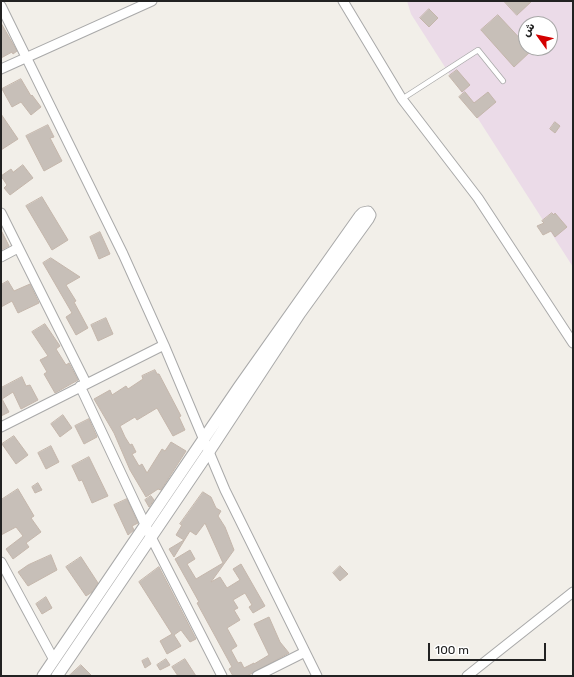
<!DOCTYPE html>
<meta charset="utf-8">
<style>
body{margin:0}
#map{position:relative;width:574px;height:677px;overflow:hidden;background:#f2efe9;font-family:Rubik,Cairo,sans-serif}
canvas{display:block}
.frame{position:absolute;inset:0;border:2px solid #222;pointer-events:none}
.north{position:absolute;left:518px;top:16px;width:40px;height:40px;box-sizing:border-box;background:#fff;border:1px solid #a7a7a7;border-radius:50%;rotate:303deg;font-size:11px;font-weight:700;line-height:16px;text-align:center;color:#222}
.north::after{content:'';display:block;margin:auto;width:14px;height:18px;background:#d40000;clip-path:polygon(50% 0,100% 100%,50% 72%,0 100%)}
.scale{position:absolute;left:428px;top:643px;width:118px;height:18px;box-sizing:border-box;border:2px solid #222;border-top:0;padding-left:5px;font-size:12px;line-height:14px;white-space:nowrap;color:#222;-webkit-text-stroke:3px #fff;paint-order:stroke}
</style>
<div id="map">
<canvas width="574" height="677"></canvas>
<div class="frame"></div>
<div class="north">ش</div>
<div class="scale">100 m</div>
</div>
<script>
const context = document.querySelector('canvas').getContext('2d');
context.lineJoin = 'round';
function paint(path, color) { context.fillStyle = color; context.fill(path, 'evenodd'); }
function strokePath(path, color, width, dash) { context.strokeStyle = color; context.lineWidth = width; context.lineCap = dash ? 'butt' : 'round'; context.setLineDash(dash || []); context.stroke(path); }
const industrial = new Path2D(`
 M407 1H573V267L411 14ZM526 24H550V48H526Z`);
const building = new Path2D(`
 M504 1H532L517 15Z
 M429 9 438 18 429 27 420 18Z
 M498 15 526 45V48L531 51 514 67 481 30Z
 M1 23 17 51 13 54 12 52 1 58Z
 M457 70 470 85 462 92 449 76Z
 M21 79 31 96 32 95 41 107 31 115 21 102 12 107 2 89Z
 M465 92 474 103 488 92 496 102 477 118 459 97Z
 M1 114 18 139 1 150Z
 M555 122 560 126 555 133 550 129Z
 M48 125 54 137 50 138 62 161 44 171 26 136Z
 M23 165 33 178 10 195 4 188 7 185 1 176 11 169 13 172Z
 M42 197 68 240 52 250 26 206Z
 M552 213 554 215 555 213 567 227 555 237 551 231 543 235 537 226 544 223 542 221Z
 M1 230 9 246 1 250Z
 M100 232 110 254 99 259 90 237Z
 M51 258 80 277 66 285 76 301 74 302 88 328 76 335 66 317 72 313 43 263Z
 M8 281 14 291 30 284 39 303 18 313 12 301 1 307V285Z
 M106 318 113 334 98 341 91 325Z
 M45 324 60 346 56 349 66 365 69 363 78 380 55 393 44 374 47 372 40 360 48 356 32 332Z
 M155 370 157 374H159L181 416 179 417 185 430 173 436 157 408 137 420 135 417 120 426 125 437 130 445 132 444 136 452 132 454 139 466 142 464 147 473 162 449 165 451 171 442 186 451 161 490 158 489 146 497 130 470 114 433 94 399 110 390 112 395 126 386 128 389 143 379 142 376Z
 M22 377 26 386 30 385 38 400 21 409 13 392 2 399 9 412 1 416V388Z
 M63 415 72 428 60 437 51 424Z
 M89 419 97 437 84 444 75 426Z
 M14 436 28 455 16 464 2 444Z
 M51 446 59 462 46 469 38 453Z
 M89 457 108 496 92 503 82 480 79 481 72 466Z
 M38 483 42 490 35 493 32 487Z
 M18 489 34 516 31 518 41 532 26 543 29 547 13 559 6 549 23 536 16 527 1 535V500Z
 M203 492 211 497 216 508 221 511 218 516 225 527 234 550 211 582 220 577 227 588 240 580 233 569 241 564 265 606 253 613 249 607 252 605 245 593 233 600 238 608 234 610 240 620 227 628 237 646 231 650 238 663 241 662 244 668 254 663V664L269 655 254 624 269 617 280 642 289 653 247 676H233L229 669 232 667 197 603 199 602 175 559 190 550 195 559 187 564 196 579 223 563 205 523 196 535 190 531 174 557 169 549 184 540 176 535 182 525 180 524Z
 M151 496 154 500 149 507 145 500Z
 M127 499 138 523 132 526 134 530 128 535 114 505Z
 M51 555 57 570 28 586 18 572 28 565Z
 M81 557 98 583 92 592 86 596 66 567Z
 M340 566 348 574 340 581 333 573Z
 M159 567 196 639 190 642 181 630 174 635 181 646 167 654 160 641 172 634 139 582Z
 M46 597 52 608 42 614 36 604Z
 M148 658 151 664 145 668 142 661Z
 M166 659 170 665 160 670 157 665Z
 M185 659 196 676H178L172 667Z
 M81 665 92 676H69Z`);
const service = new Path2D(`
 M402 99 478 50 503 81`);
const minor = new Path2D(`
 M343 1 402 99 478 198 573 343
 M1 6 123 254 164 345 225 490 317 676
 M1 69 152 1
 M1 213 86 383
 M1 257 18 248
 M80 386 151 537 222 676
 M1 427 164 345
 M1 562 54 660
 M257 676 305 652
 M467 676 573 592`);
const tertiary = new Path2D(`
 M43 676 239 387 360 216 363 213 368 212 370 215 368 219 300 313 208 453 57 676`);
paint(industrial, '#ebdbe8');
paint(building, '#c7bfb8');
strokePath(building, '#c4b6ab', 1);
strokePath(service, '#a9a9a9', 6);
strokePath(minor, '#a9a9a9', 11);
strokePath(tertiary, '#a9a9a9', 13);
strokePath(service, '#fff', 4.5);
strokePath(minor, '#fff', 9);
strokePath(tertiary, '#fff', 11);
</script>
